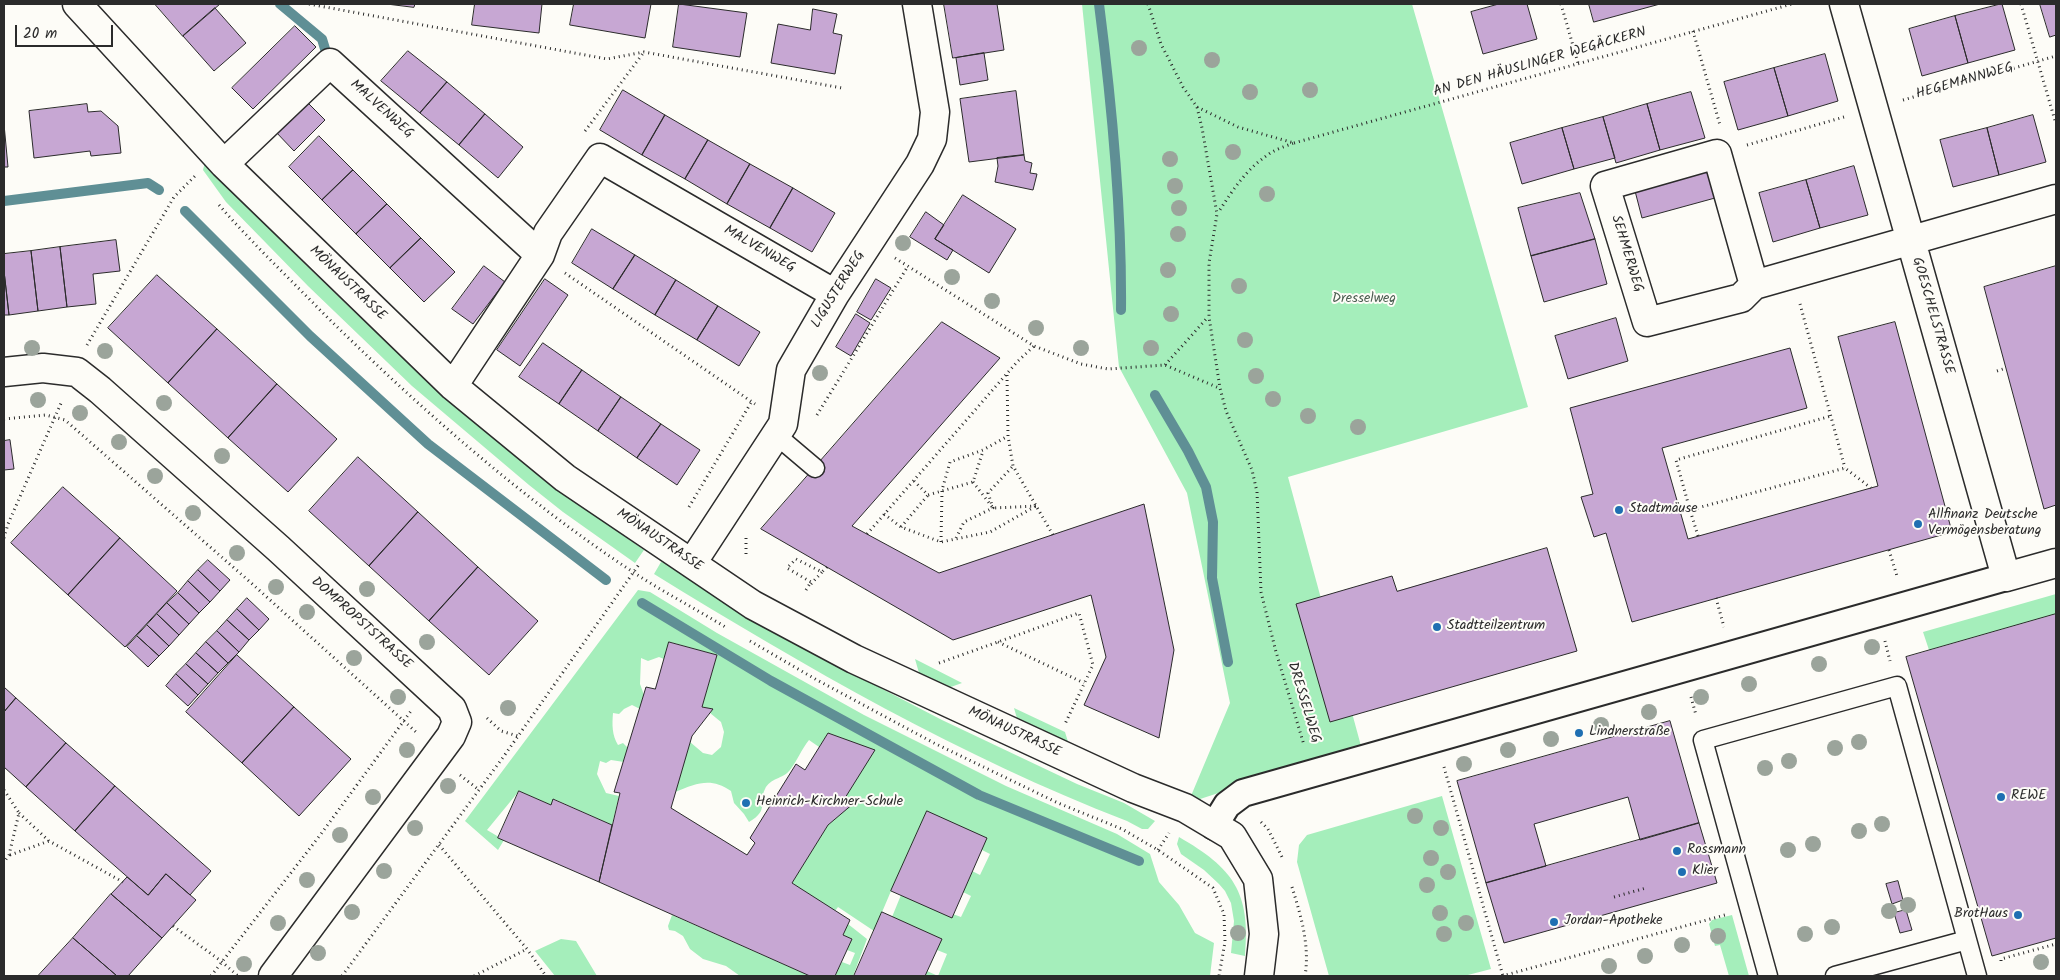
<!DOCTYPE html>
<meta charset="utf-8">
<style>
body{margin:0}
#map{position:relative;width:2060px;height:980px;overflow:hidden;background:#fdfcf7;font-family:Kalam,sans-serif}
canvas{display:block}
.frame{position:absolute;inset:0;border:5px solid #2b2b2b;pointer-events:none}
.scale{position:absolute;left:15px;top:25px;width:98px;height:22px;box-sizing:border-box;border:2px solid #2b2b2b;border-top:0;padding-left:6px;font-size:15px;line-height:18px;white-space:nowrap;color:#2b2b2b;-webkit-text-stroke:4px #fdfcf7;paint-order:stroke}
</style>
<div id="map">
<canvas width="2060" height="980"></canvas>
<div class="frame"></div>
<div class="scale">20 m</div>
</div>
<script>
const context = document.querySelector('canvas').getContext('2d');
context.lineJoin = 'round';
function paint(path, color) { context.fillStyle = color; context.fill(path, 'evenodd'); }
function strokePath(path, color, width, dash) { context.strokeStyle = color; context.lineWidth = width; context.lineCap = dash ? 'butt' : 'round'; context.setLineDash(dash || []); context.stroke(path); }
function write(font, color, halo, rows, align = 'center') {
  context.font = font + ' Kalam,sans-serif'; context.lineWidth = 4; context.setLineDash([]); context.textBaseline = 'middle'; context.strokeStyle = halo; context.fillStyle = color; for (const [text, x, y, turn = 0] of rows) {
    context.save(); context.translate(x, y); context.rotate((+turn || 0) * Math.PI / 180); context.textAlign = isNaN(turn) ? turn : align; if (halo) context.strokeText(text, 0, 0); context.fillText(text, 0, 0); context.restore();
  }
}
const green = new Path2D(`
 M1082 4H1412L1528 407 1288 477 1361 746 1188 803 1230 703 1187 493 1119 367Z
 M205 162C340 304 482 438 644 550L635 563 563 512 529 485 412 386 308 286 226 202 203 170Z
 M661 562 665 563 842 668 942 720 1077 784 1124 803 1155 821 1148 829H1142L1127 821C961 757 805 667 654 574Z
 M638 590 650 592 717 633 864 715 1006 786 1117 834 1150 854 1159 882 1179 905 1195 933 1214 943 1210 976H925L927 971 938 976 947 954 937 950 941 939 892 917 901 895 961 917 971 896 963 892 972 871 980 875 990 854 982 850 891 891 874 931 838 907 835 911 792 883 828 825 853 803 845 798 874 750 828 733 819 747 809 740C801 750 797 761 790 770 783 779 770 778 765 789 758 802 770 810 749 822L744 814 734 803 731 791C711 777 697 783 675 792L690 742 703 753 712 755 721 747 724 732 721 722 710 713 712 709 702 707 717 655 670 642 664 659 659 657 648 661 641 658 640 684 644 695 640 709 632 705 624 709 619 714 613 713C612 725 612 735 618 745L623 743 628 748 624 762 611 760 606 763 600 761 597 774 606 793 619 796 612 825 554 799 551 805 519 791 487 830 504 840 498 850 465 821Z
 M2056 594V614L1929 650 1923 632Z
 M915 659 962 683 948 688 919 673Z
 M1014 708 1065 732 1069 745 1018 722Z
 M1442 796 1491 969 1464 976H1329L1297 862 1299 845 1307 835Z
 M1179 837C1233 868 1251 892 1245 956L1231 953 1234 921 1231 903 1225 891 1219 884 1204 870 1181 854 1177 844Z
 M672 915 810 976H740L726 966 703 959 690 949 683 936 675 931 669 930 668 926Z
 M1732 915 1749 976H1729L1720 945 1715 946 1709 924 1712 920Z
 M848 924 867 939 853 976H835L842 962 850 965 855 953 847 950 852 939 843 935Z
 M561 939 576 941 597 976H555L535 951Z`);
const stream = new Path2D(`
 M280 4 322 39 329 62
 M1099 4C1112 105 1122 207 1121 310
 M4 201 148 183 159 190
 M185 211 310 336 428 444 606 580
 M1155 395 1188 451 1206 487 1213 522 1212 578 1228 662
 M642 603 771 681 979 795 1139 861`);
const building = new Path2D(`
 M155 4H220L183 36Z
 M387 4H415L414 7Z
 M475 4H542L539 33 472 25Z
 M574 4H651L645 38 570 25Z
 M679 4 747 13 740 57 673 47Z
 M944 4H997L1004 50 953 58Z
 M1499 4H1527L1537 39 1483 54 1471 12Z
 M1589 4H1660L1594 22Z
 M2002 4 2015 50 1968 63 1955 16Z
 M2040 4H2056V35L2050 37Z
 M215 8 246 43 214 71 183 36Z
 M813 9 837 14 833 33 842 35 835 74 771 63 778 24 810 30Z
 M1955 16 1968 63 1922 76 1909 29Z
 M295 26 316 47 253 109 232 88Z
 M408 51 447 82 420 113 381 81Z
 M984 53 988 80 960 85 956 58Z
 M1825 54 1838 101 1788 116 1774 68Z
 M1774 68 1788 116 1738 130 1724 82Z
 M447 82 485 114 459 145 420 113Z
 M623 90 665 115 642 155 600 130Z
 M1016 91 1024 155 969 162 960 99Z
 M1691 92 1705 138 1660 150 1647 104Z
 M306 101 325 120 294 151 275 131Z
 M87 104 88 112 101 111 118 126 121 153 91 156 90 151 34 158 29 111Z
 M1647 104 1660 150 1616 163 1603 117Z
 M485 114 523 147 498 178 459 145Z
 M665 115 708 140 685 179 642 155Z
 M2033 115 2046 162 1999 175 1987 128Z
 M1603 117 1615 158 1574 169 1562 128Z
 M4 124 8 167H4Z
 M1562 128 1574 169 1522 184 1510 143Z
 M1987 128 1999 175 1953 187 1940 140Z
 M319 136 353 170 322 200 289 167Z
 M708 140 750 164 727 204 685 179Z
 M1024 155 1025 161 1032 163 1030 173 1037 174 1033 190 995 182 998 166 997 158Z
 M750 164 793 188 770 228 727 204Z
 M1854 166 1868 215 1820 228 1806 180Z
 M1707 167 1715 198 1642 218 1634 187Z
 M353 170 387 204 356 234 322 200Z
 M1806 180 1820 228 1773 242 1759 193Z
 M793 188 835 213 812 252 770 228Z
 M1580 193 1595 239 1531 256 1518 208Z
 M963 195 1016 229 989 273 935 239Z
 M387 204 421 238 390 268 356 234Z
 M926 212 944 225 935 239 953 250 947 260 910 237Z
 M592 229 635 255 613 289 572 263Z
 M421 238 455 272 424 302 390 268Z
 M1595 239 1607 284 1544 302 1531 256Z
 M116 240 120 271 93 274 96 304 67 307 60 247Z
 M60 247 67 307 38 311 31 251Z
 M31 251 38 311 9 315 4 271V254Z
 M635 255 676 280 655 315 613 289Z
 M484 266 505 282 473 324 452 309Z
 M2056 266V505L2044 509 1984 287Z
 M4 271 9 315H4Z
 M157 275 217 329 168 383 108 328Z
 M545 279 568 295 520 366 497 350Z
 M876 279 891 288 871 320 857 312Z
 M676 280 718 306 697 340 655 315Z
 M718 306 760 332 739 366 697 340Z
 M856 314 870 323 851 356 836 347Z
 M1616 318 1628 361 1568 379 1555 336Z
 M942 322 1000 358 852 526 939 573 1144 504 1174 650 1159 738 1084 705 1106 657 1091 595 953 640 761 529Z
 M1895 322 1952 532 1632 622 1606 533 1594 537 1581 497 1593 494 1570 408 1790 348 1807 408 1662 448 1688 539 1878 486 1838 337Z
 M217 329 277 384 228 438 168 383Z
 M543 343 582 370 559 404 519 377Z
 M582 370 621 397 598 431 559 404Z
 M277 384 337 439 288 492 228 438Z
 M621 397 661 424 637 458 598 431Z
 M661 424 700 450 677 485 637 458Z
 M10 440 14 469 4 470V441Z
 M358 457 418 512 369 566 309 511Z
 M63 487 120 538 68 595 11 543Z
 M418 512 478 567 429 621 369 566Z
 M120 538 177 591 125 647 68 595Z
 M1547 548 1577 651 1330 722 1296 604 1392 576 1397 591Z
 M208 560 230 580 220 591 198 570Z
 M478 567 538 621 489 675 429 621Z
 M198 570 220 591 210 602 188 581Z
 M188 581 210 602 199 613 178 593Z
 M178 593 199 613 189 624 167 603Z
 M247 598 269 619 259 630 237 609Z
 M167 603 189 624 179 635 157 614Z
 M237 609 259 630 249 640 227 620Z
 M157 614 179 635 169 646 147 625Z
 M2056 614V938L1992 956 1906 657Z
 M227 620 249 640 239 652 217 631Z
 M147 625 169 646 159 656 137 636Z
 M217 631 239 652 228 663 206 642Z
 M137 636 159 656 148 667 127 647Z
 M206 642 228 663 218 673 196 653Z
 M669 642 717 655 702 707 713 709 692 736 671 808 747 855 755 843 750 838 796 764 805 770 828 733 875 750 845 798 854 803 828 825 792 883 850 920 843 935 852 939 835 976H810L599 882 620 793 614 792 646 687 655 689Z
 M196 653 218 673 208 684 186 664Z
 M237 655 294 707 242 763 186 712Z
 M186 664 208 684 198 695 176 674Z
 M176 674 198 695 188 706 166 686Z
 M4 687 16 698 4 712Z
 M16 698 66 743 26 787 4 767V712Z
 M294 707 351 759 299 816 242 763Z
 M1670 721 1699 823 1640 840 1628 797 1534 824 1546 866 1486 883 1457 781Z
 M66 743 115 786 75 831 26 787Z
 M115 786 211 871 190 895 166 874 148 895 75 831Z
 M519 791 551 805 553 799 612 825 599 882 498 838Z
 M927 811 987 838 952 918 891 891Z
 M1699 823 1717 883 1504 943 1486 883Z
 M166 874 196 900 162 938 111 894 127 877 148 895Z
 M1898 881 1903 900 1892 904 1886 884Z
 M111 894 162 938 128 976H117L73 938Z
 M1906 910 1912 930 1900 933 1894 913Z
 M882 912 942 939 925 976H854Z
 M73 938 117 976H38Z`);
const path = new Path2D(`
 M309 4 607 59 644 52 842 88
 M1148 4 1161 44 1183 87 1197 107 1202 128 1217 214 1209 263V317L1220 388 1226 411 1252 470 1257 492 1261 592 1276 652 1304 745
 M1561 4 1578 63
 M2021 4 2056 124
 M1693 31 1720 125
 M1903 100 2056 56
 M1197 107 1238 127 1294 143C1286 146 1276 149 1269 154 1246 169 1232 191 1218 213
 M585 131 644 52
 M1294 143 1792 4
 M1747 145 1844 117
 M219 205C251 242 287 276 321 311 416 405 521 498 633 572 663 592 696 609 727 628
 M895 258 1034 346 1081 364 1108 369 1165 365 1219 388
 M565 273 755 404
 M1800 304 1845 468
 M87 345 174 197 195 176
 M1165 365 1208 317
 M1997 371 2006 368
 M1007 375 1008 436 1013 466 1053 535
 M817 415 908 266
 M4 419 46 415 65 420 249 581 416 732
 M914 481 928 495 973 482 983 451
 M973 482 993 508 1036 506
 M689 507 752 401
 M1690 510 1676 460 1831 416
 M884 514 901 527 941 542 990 532 1036 506
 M901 527 928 495
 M867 534 1017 362 1034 346
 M1698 536 1690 510 1845 468 1871 488
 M4 538 8 524 62 401
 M956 538 964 522 993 508 988 493 1013 466
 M941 542 942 490 950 462 983 450 1008 436
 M1889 550 1897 576
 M746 554V537
 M811 584 822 572
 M806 590 811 582 787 568 796 559 822 572 827 567
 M1716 598 1724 627
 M750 641 817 680 934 743 1058 803 1122 829 1158 850 1213 888 1224 914 1225 942 1219 976
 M1885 641 1890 661
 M998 642 1084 683
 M939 663 1079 613 1093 665 1065 724
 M1691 697 1696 715
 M487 718 501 731 518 736
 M1444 767 1503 976
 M460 775 479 790
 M4 790 19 813 9 855 4 862
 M19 813 49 841 123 882
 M1261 822 1268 829 1282 857
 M439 845 527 949 546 976
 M1158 850 1169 833
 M10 855 49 841
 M1292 887C1301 916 1310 946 1305 976
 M1614 897 1646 888
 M173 926 221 961 238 976
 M2001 961V959L2056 944
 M211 976 321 834 411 711
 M342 976 504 756 640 563
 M474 976 527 949
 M1502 976 1725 915`);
const service = new Path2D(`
 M776 435 815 468
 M1768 976 1703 740 1897 686 1977 976
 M1835 976 1967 940`);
const pedestrian = new Path2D(`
 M1214 826 1227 805 1243 793 2006 577`);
const minor = new Path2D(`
 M77 4 224 164 453 386 565 478 753 605 854 659 1133 788 1185 808 1232 836 1258 879 1264 934 1259 976
 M1844 4 2006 577 2056 563
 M224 164 330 63 540 255
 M1754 285 1717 154 1605 186 1647 322 1741 298 1754 285 2056 199
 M4 372 43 368 77 372 100 390 279 549 452 709 457 722 451 736 273 976
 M453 386 540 255 548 233 600 158 835 294
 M692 563 783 424 791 370 835 294 920 164 932 139 935 112 917 4`);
const trees = [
 [1139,48],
 [1212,60],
 [1310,90],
 [1250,92],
 [1233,152],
 [1170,159],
 [1175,186],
 [1267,194],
 [1179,208],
 [1178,234],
 [903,243],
 [1168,270],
 [952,277],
 [1239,286],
 [992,301],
 [1171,314],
 [1036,328],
 [1245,340],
 [32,348],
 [1081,348],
 [1151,348],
 [105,351],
 [820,373],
 [1256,376],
 [1273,399],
 [38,400],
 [164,403],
 [80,413],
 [1308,416],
 [1358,427],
 [119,442],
 [222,456],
 [155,476],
 [193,513],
 [237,553],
 [276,587],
 [367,589],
 [307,612],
 [427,642],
 [1872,647],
 [354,658],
 [1819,664],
 [1749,684],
 [398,697],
 [1701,697],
 [508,708],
 [1649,712],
 [1601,725],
 [1551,739],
 [1859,742],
 [1835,748],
 [407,750],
 [1508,750],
 [1789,761],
 [1464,764],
 [1765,768],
 [448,786],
 [373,797],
 [1415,816],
 [1882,824],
 [415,828],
 [1441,828],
 [1859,831],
 [340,835],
 [1813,844],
 [1788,850],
 [1431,858],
 [384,871],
 [1448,872],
 [307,880],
 [1427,885],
 [1908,905],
 [1889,911],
 [352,912],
 [1440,913],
 [278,923],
 [1466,923],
 [1832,927],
 [1238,933],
 [1444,934],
 [1805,934],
 [1718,936],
 [1682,945],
 [318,953],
 [1645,956],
 [2041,962],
 [244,964],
 [1609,966]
];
const markers = [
 [1619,510,5,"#1f6fb2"],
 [1918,524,5,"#1f6fb2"],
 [1437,627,5,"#1f6fb2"],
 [1579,733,5,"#1f6fb2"],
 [2001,797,5,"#1f6fb2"],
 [746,803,5,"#1f6fb2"],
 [1677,851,5,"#1f6fb2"],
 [1682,872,5,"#1f6fb2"],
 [2018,915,5,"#1f6fb2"],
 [1554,922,5,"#1f6fb2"]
];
const streetNames = [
 ["AN DEN HÄUSLINGER WEGÄCKERN",1540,63,-16],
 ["HEGEMANNWEG",1965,82,-16],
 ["MALVENWEG",381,110,42],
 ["MALVENWEG",759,250,30],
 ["SEHMERWEG",1626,254,73],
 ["MÖNAUSTRASSE",347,284,44],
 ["LIGUSTERWEG",839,290,-58],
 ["GOESCHELSTRASSE",1932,316,74],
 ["MÖNAUSTRASSE",659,541,34],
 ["DOMPROPSTSTRASSE",361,624,42],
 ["DRESSELWEG",1303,703,73],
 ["MÖNAUSTRASSE",1014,733,25]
];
const parkNames = [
 ["Dresselweg",1364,300]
];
const poiNames = [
 ["Stadtmäuse",1629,510],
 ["Allfinanz Deutsche",1928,516],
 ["Vermögensberatung",1928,532],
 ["Stadtteilzentrum",1447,627],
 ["Lindnerstraße",1589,733],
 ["REWE",2011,797],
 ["Heinrich-Kirchner-Schule",756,803],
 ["Rossmann",1687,851],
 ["Klier",1692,872],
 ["BrotHaus",2008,915,"right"],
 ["Jordan-Apotheke",1564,922]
];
paint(green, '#a5eebb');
strokePath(stream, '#5f8f95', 10);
paint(building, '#c7a7d3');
strokePath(building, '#2b2b2b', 1);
strokePath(service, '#2b2b2b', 21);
strokePath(pedestrian, '#2b2b2b', 30);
strokePath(minor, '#2b2b2b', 31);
strokePath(path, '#2b2b2b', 3, [1, 4]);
strokePath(service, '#fdfcf7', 18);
strokePath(pedestrian, '#fdfcf7', 26);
strokePath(minor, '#fdfcf7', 28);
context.fillStyle = '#9ba49b';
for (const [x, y] of trees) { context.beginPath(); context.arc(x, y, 8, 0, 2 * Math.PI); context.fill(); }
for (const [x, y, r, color] of markers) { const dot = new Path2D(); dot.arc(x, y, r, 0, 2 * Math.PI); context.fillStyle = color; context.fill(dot); strokePath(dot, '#fdfcf7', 2); }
write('14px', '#2b2b2b', '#fdfcf7', streetNames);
write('14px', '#4a5c4f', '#fdfcf7', parkNames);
write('14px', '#2b2b2b', '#fdfcf7', poiNames, 'left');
</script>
